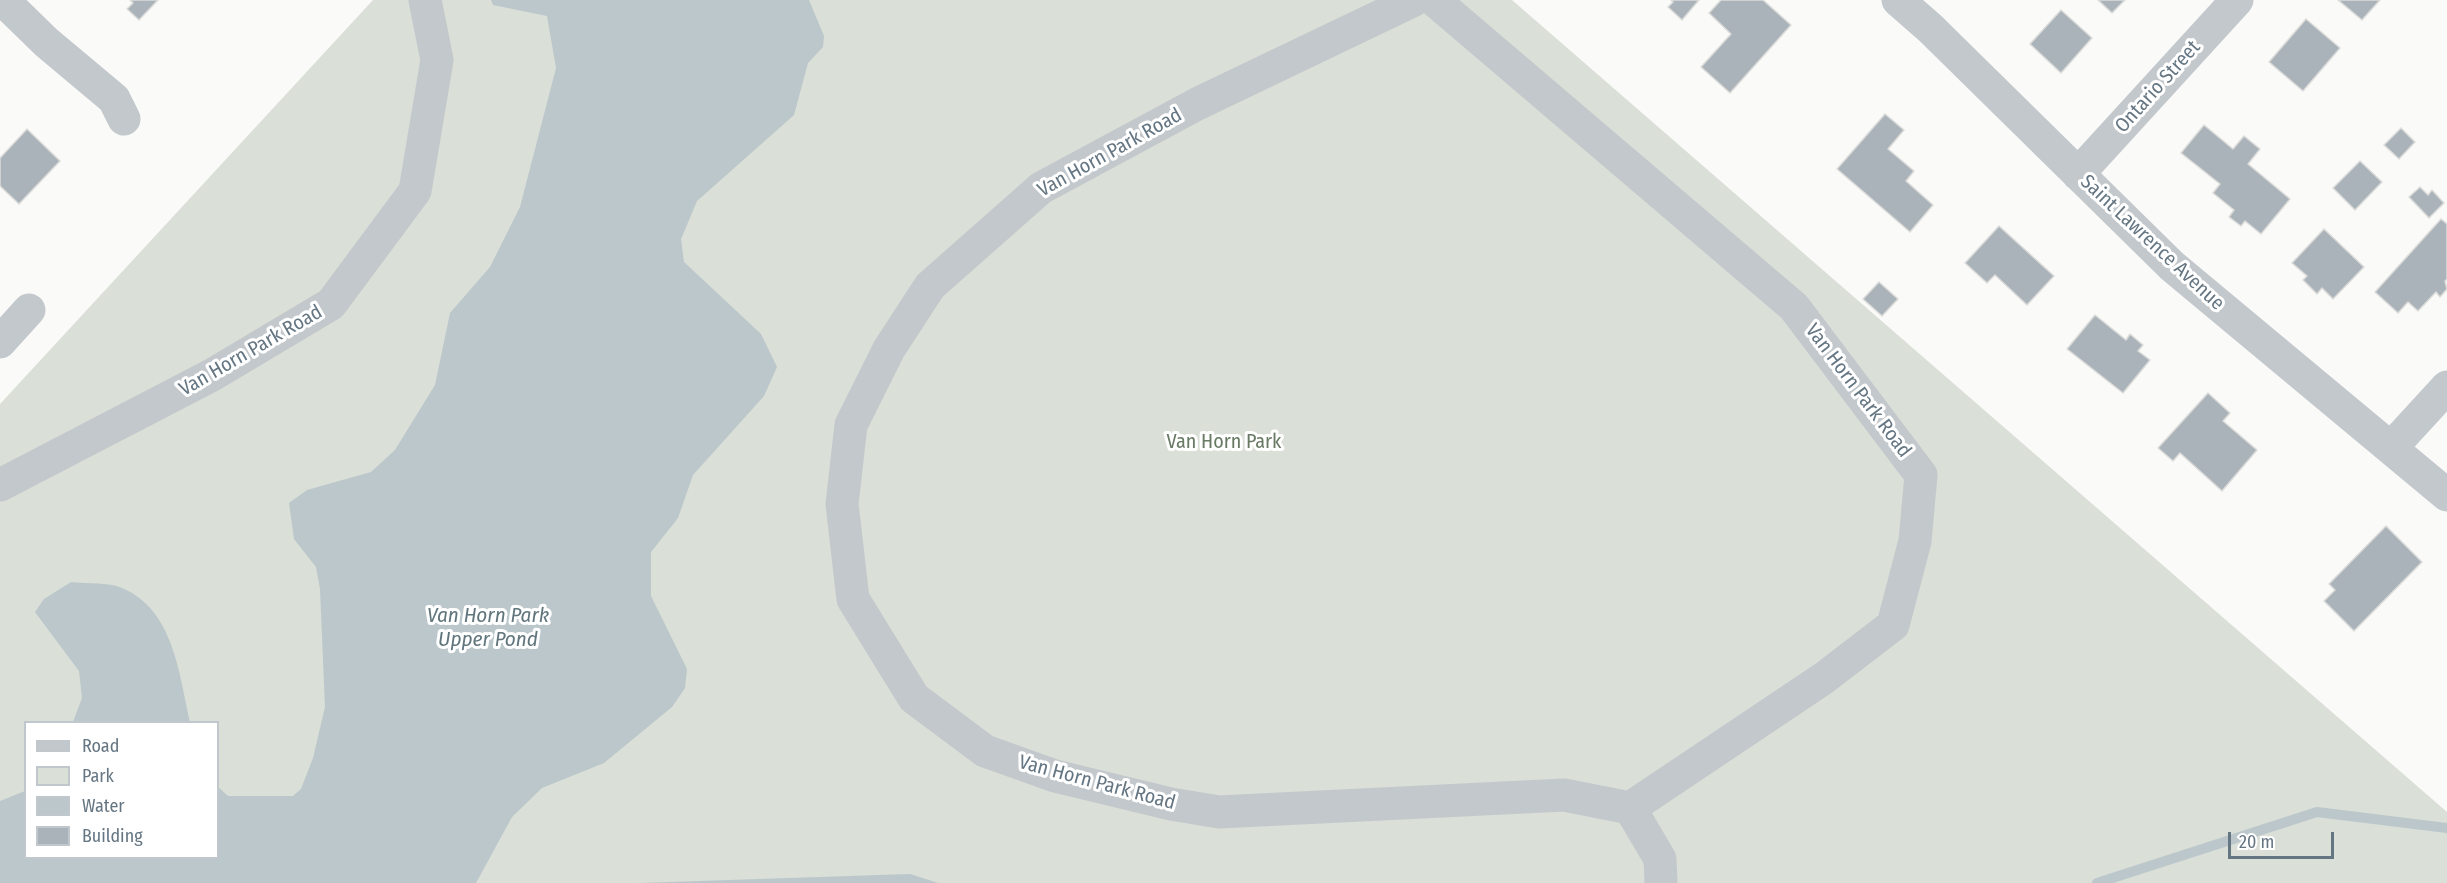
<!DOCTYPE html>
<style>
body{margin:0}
#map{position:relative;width:2447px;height:883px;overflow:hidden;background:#fafaf8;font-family:"Fira Sans Condensed",sans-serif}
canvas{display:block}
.legend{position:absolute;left:24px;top:721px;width:195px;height:138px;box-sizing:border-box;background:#fff;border:2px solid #c1c8cd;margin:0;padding:8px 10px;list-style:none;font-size:18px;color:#657683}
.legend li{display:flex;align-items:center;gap:12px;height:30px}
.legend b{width:30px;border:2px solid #c1c8cd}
.scale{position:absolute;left:2228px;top:832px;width:106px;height:27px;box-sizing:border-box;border:3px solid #657683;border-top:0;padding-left:8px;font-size:18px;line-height:21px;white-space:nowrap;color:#657683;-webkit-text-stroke:4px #fff;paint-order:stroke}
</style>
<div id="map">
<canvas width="2447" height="883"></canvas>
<ul class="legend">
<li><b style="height:8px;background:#c3c8cc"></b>Road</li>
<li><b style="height:16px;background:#dadfd7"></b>Park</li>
<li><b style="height:16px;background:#bbc7cb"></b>Water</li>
<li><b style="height:16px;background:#aab3b9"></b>Building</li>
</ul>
<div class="scale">20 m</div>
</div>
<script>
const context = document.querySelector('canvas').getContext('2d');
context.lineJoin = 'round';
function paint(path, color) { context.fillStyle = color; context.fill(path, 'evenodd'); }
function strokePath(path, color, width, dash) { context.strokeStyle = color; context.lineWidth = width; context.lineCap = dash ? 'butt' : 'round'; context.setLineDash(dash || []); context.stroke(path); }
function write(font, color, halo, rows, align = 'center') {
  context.font = font + ' "Fira Sans Condensed",sans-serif'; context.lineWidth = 6; context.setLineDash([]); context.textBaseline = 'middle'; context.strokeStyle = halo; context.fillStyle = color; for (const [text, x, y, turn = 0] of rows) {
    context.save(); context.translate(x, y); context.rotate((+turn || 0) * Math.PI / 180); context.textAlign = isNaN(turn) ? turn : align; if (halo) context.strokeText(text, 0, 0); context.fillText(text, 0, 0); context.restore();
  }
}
const green = new Path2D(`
 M373 0H1512L2447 812V883H0V404ZM26 722H218V858H26Z`);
const water = new Path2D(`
 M491 0H809L824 36 823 47 808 63 794 115 697 201 681 239 684 262 761 334 777 367 764 396 693 475 678 518 651 552V596L687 669 685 688 672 707 604 763 542 788 512 817 476 883H0V801L25 791 26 858H218V787L228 796H293L301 789 313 758 325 707 320 589 316 567 294 539 289 503 307 490 371 472 395 450 435 385 450 313 490 267 520 207 556 68 547 16 493 5Z
 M71 582C87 584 108 582 122 588 174 610 179 674 190 722H73L82 698 79 671 35 612 44 599Z
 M910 874 938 883H639Z`);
const stream = new Path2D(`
 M2097 883 2317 812 2447 828`);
const building = new Path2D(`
 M130 0H158L139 20 127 9 133 3Z
 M1671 0H1699L1682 20 1668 7 1673 2Z
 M1721 0H1763L1791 25 1730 93 1701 67 1731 34 1709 13Z
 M2098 0H2125L2112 13Z
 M2338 0H2380L2362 20Z
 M2061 10 2092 38 2061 73 2030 44Z
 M2306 19 2340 48 2303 91 2269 62Z
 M1885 114 1904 130 1888 149 1914 171 1906 181 1933 205 1910 232 1837 169Z
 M2204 125 2233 149 2244 136 2260 149 2248 164 2290 199 2261 234 2245 221 2241 226 2229 217 2234 210 2213 193 2220 184 2181 153Z
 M2401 128 2415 142 2399 159 2384 145Z
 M27 129 60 161 19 204 0 186V158Z
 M2360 161 2382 182 2355 210 2333 188Z
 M2420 187 2428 195 2432 190 2444 203 2429 218 2409 197Z
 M2441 219 2447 224V279L2445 281 2447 289 2440 297 2436 292 2418 311 2408 302 2398 313 2375 292Z
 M1999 226 2054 276 2027 305 1995 275 1987 283 1965 263Z
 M2324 229 2364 267 2333 299 2322 288 2317 294 2303 280 2307 276 2292 263Z
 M1879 282 1898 299 1882 316 1863 299Z
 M2095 315 2126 340 2130 334 2143 345 2138 351 2150 360 2123 393 2067 349Z
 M2208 393 2230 413 2223 421 2257 450 2222 491 2180 453 2173 461 2158 448Z
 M2386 526 2422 562 2354 631 2324 601 2335 590 2329 584Z`);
const minor = new Path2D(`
 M3 0 46 42 114 99 124 119
 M1414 0 1197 104 1041 188 930 286 889 349 851 425 842 504 853 599 914 698 985 751 1055 776 1171 804 1219 812 1564 795 1630 808
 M1434 0 1794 307 1921 475 1915 541 1893 625 1824 678 1630 808 1660 859 1661 883
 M1898 0 1930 28 2172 266 2447 495
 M2078 174 2237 0
 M0 342 29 310
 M2391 448 2447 387
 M0 485 212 375 331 304 415 191 437 60 425 0`);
const streetNames = [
 ["Ontario Street",2158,87,-48],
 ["Van Horn Park Road",1110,153,-29],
 ["Saint Lawrence Avenue",2152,243,43],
 ["Van Horn Park Road",251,351,-30],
 ["Van Horn Park Road",1858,391,53],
 ["Van Horn Park Road",1097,783,15]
];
const parkNames = [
 ["Van Horn Park",1224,442]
];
const waterNames = [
 ["Van Horn Park",488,616],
 ["Upper Pond",488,640]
];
paint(green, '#dadfd7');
paint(water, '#bbc7cb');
strokePath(stream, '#bbc7cb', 10);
paint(building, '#aab3b9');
strokePath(building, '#dcdcda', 1.5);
strokePath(minor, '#c3c8cc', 33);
write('20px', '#657683', '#fff', streetNames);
write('20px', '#687a64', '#fff', parkNames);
write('italic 21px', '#60757c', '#fff', waterNames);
</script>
